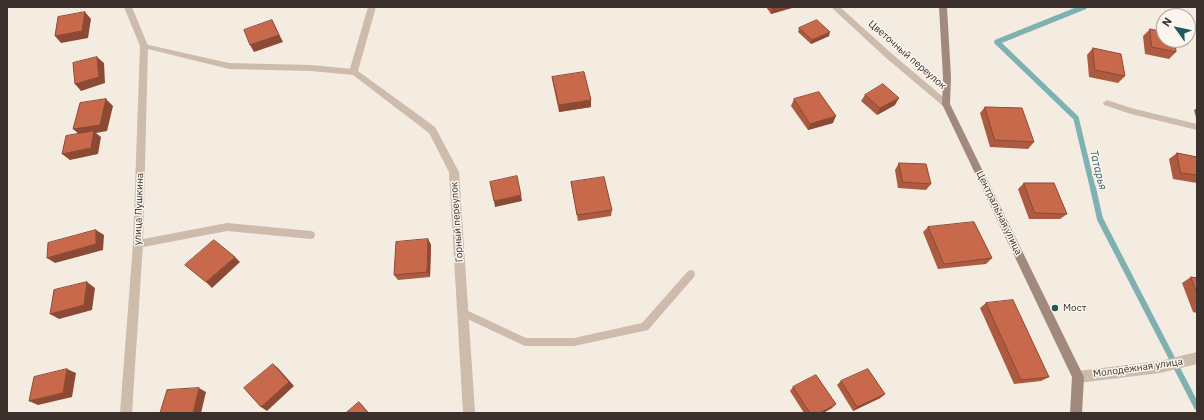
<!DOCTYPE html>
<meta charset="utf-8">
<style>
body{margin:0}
#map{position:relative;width:1204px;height:420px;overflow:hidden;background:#f4ebe1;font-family:"IBM Plex Sans",sans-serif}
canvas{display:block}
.frame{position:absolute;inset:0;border:8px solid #3b302b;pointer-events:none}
.north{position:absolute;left:1156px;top:8px;width:40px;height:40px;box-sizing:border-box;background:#fbf5ee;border:1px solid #aea6a0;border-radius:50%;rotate:303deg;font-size:11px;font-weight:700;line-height:16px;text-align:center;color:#3b302b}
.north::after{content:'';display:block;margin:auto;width:14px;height:18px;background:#1f5a5e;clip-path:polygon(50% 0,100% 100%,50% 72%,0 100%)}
</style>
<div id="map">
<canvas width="1204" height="420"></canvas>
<div class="frame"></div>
<div class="north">N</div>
</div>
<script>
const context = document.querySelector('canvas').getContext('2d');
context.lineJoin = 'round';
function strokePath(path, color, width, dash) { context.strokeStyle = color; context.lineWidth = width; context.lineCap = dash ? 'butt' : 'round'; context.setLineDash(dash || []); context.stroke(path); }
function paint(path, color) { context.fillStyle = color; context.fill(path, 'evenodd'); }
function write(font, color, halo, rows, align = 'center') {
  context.font = font + ' "IBM Plex Sans",sans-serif'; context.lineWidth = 3; context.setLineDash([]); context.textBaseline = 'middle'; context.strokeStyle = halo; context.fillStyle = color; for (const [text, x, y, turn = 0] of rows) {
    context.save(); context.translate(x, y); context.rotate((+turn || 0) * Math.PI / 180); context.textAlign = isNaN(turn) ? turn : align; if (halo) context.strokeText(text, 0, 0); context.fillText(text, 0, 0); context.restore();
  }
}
const streamFar1 = new Path2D(`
 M1084 7 997 42 1076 118 1093 189`);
const stream = new Path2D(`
 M1093 188 1100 219 1197 407`);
const lane = new Path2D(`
 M142 44H144L229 63 311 65 353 69 356 72 353 75 311 71 229 69 144 48H142Z
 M1107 100 1131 108 1197 124V130L1131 114 1104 105 1103 103Z
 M227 223 311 231 314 232 315 235 314 238 311 239 227 231 138 248 135 247 134 244 135 241 138 240Z
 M691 270 694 271 695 274 694 277 648 330 574 346H525L461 316 460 313 461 310 464 309 526 338H574L642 323 688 271Z`);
const street = new Path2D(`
 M124 7H132L148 46 143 244 132 413H120L133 244 140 46Z
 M368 7H376L358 71 435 127 459 172 475 413H463L449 172 429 133 349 72Z
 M831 7H840L891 53 949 102 950 104 949 106H943L885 57Z
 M1197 352V364L1160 373 1078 383 1074 381 1072 377 1074 373 1078 371 1160 361Z`);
const secondary = new Path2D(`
 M939 7H947L951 77 950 104 1082 373 1084 377 1082 413H1070L1072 377 942 104 943 77Z`);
const wall = new Path2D(`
 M766 7H795L771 14Z
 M799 28 829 36 811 44 798 32Z
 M1150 29 1176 52 1169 59 1145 54 1143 36Z
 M1093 48 1125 76 1118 83 1089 77 1087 55Z
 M552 77 591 100V107L559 112 553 84Z
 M865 95 895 105 877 115 861 101Z
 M794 99 833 123 808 130 791 106Z
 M985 107 1034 142 1028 149 990 147 980 113Z
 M1197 108V121L1194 110Z
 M1177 153 1197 157V183L1173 179 1169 159Z
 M899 163 931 184 926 190 898 188 895 170Z
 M571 182 612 210 611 216 578 221 572 188Z
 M1024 183 1067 214 1060 219H1029L1018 189Z
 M928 227 992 258 986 264 938 269 923 232Z
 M428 239 431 245 430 277 398 280 394 275Z
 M1191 277 1197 278V313L1193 312 1182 283Z
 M986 303 1049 377 1041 381 1014 384 980 308Z
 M841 381 885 394 880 398 853 411 837 385Z
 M793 387 832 408 823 413H804L790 391Z`);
const shadedWall = new Path2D(`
 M772 7H795L771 14Z
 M85 12 91 19 88 38 61 43 55 36Z
 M272 20 283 42 254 52 250 45Z
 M830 32 829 36 811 44 812 40Z
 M97 57 104 63 105 83 81 91 75 84Z
 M899 98 895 105 877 115 880 108Z
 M106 99 113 106 107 131 96 133 101 137 98 154 70 160 62 154 80 135 73 129Z
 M591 100V107L559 112V105Z
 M836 116 833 123 808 130 810 124Z
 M521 195 522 201 495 207 494 201Z
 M96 230 104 235 103 250 55 263 47 258Z
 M428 239 431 245 430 277 427 272Z
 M235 257 240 262 212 288 206 282Z
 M87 282 95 288 92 310 59 319 50 314Z
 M273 364 278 368 294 386 267 411 261 407Z
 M67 369 76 373 72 397 38 405 29 401Z
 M199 388 206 392 201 413H193Z
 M885 394 880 398 853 411 857 407Z
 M359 402 363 406 369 413H368Z
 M836 404 832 408 823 413H820Z`);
const building = new Path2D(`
 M85 12 82 31 55 36 58 17Z
 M272 20 279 35 250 45 244 30Z
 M817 20 830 32 812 40 799 28Z
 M1150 29 1164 32V40H1175L1176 52 1152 47Z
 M1093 48 1121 54 1125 76 1095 70Z
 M97 57 99 77 75 84 73 63Z
 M584 72 591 100 559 105 552 77Z
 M883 84 899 98 880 108 865 95Z
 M819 92 836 116 810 124 794 99Z
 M106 99 100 125 73 129 80 103Z
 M985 107 1022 108 1034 142 995 140Z
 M94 131 91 148 62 154 66 136Z
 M1177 153 1197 157V175L1181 173Z
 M899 163 926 164 931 184 903 182Z
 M517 176 521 195 494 201 490 182Z
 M604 177 612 210 577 215 571 182Z
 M1024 183H1054L1067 214 1035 213Z
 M974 222 992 258 944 264 928 227Z
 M96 230V244L47 258 48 243Z
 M428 239 427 272 394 275 396 242Z
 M214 240 235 257 206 282 185 265Z
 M1191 277 1197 278V294Z
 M87 282 84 305 50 314 54 290Z
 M1013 300 1049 377 1021 380 986 303Z
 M273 364 289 382 261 407 244 388Z
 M67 369 63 393 29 401 34 377Z
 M868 369 885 394 857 407 841 381Z
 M816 375 836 404 820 413H810L793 387Z
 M199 388 193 413H160L167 390Z
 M359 402 368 413H346Z`);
const markers = [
 [1055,308,4,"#1f5a5e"]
];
const streetNames = [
 ["Цветочный переулок",907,55,41],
 ["улица Пушкина",139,209,-88],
 ["Центральная улица",999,213,64],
 ["Горный переулок",457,222,-94],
 ["Молодёжная улица",1138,368,-8]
];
const poiNames = [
 ["Мост",1063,308]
];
const waterNames = [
 ["Татарья",1098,170,76]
];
strokePath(streamFar1, '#7fb0b2', 5.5);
strokePath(stream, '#7fb0b2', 6);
paint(lane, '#cdbbac');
paint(street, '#cdbbac');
paint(secondary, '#a18a7d');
paint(wall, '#ac5a40');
paint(shadedWall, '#8c4a34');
paint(building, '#c8694b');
strokePath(building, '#8c4a34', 1);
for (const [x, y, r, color] of markers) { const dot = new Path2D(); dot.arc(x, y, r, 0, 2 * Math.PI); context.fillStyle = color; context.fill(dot); strokePath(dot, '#fbf5ee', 1.5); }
write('10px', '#3b302b', '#fbf5ee', streetNames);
write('10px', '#3b302b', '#fbf5ee', poiNames, 'left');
write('italic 11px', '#1f5a5e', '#fbf5ee', waterNames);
</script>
